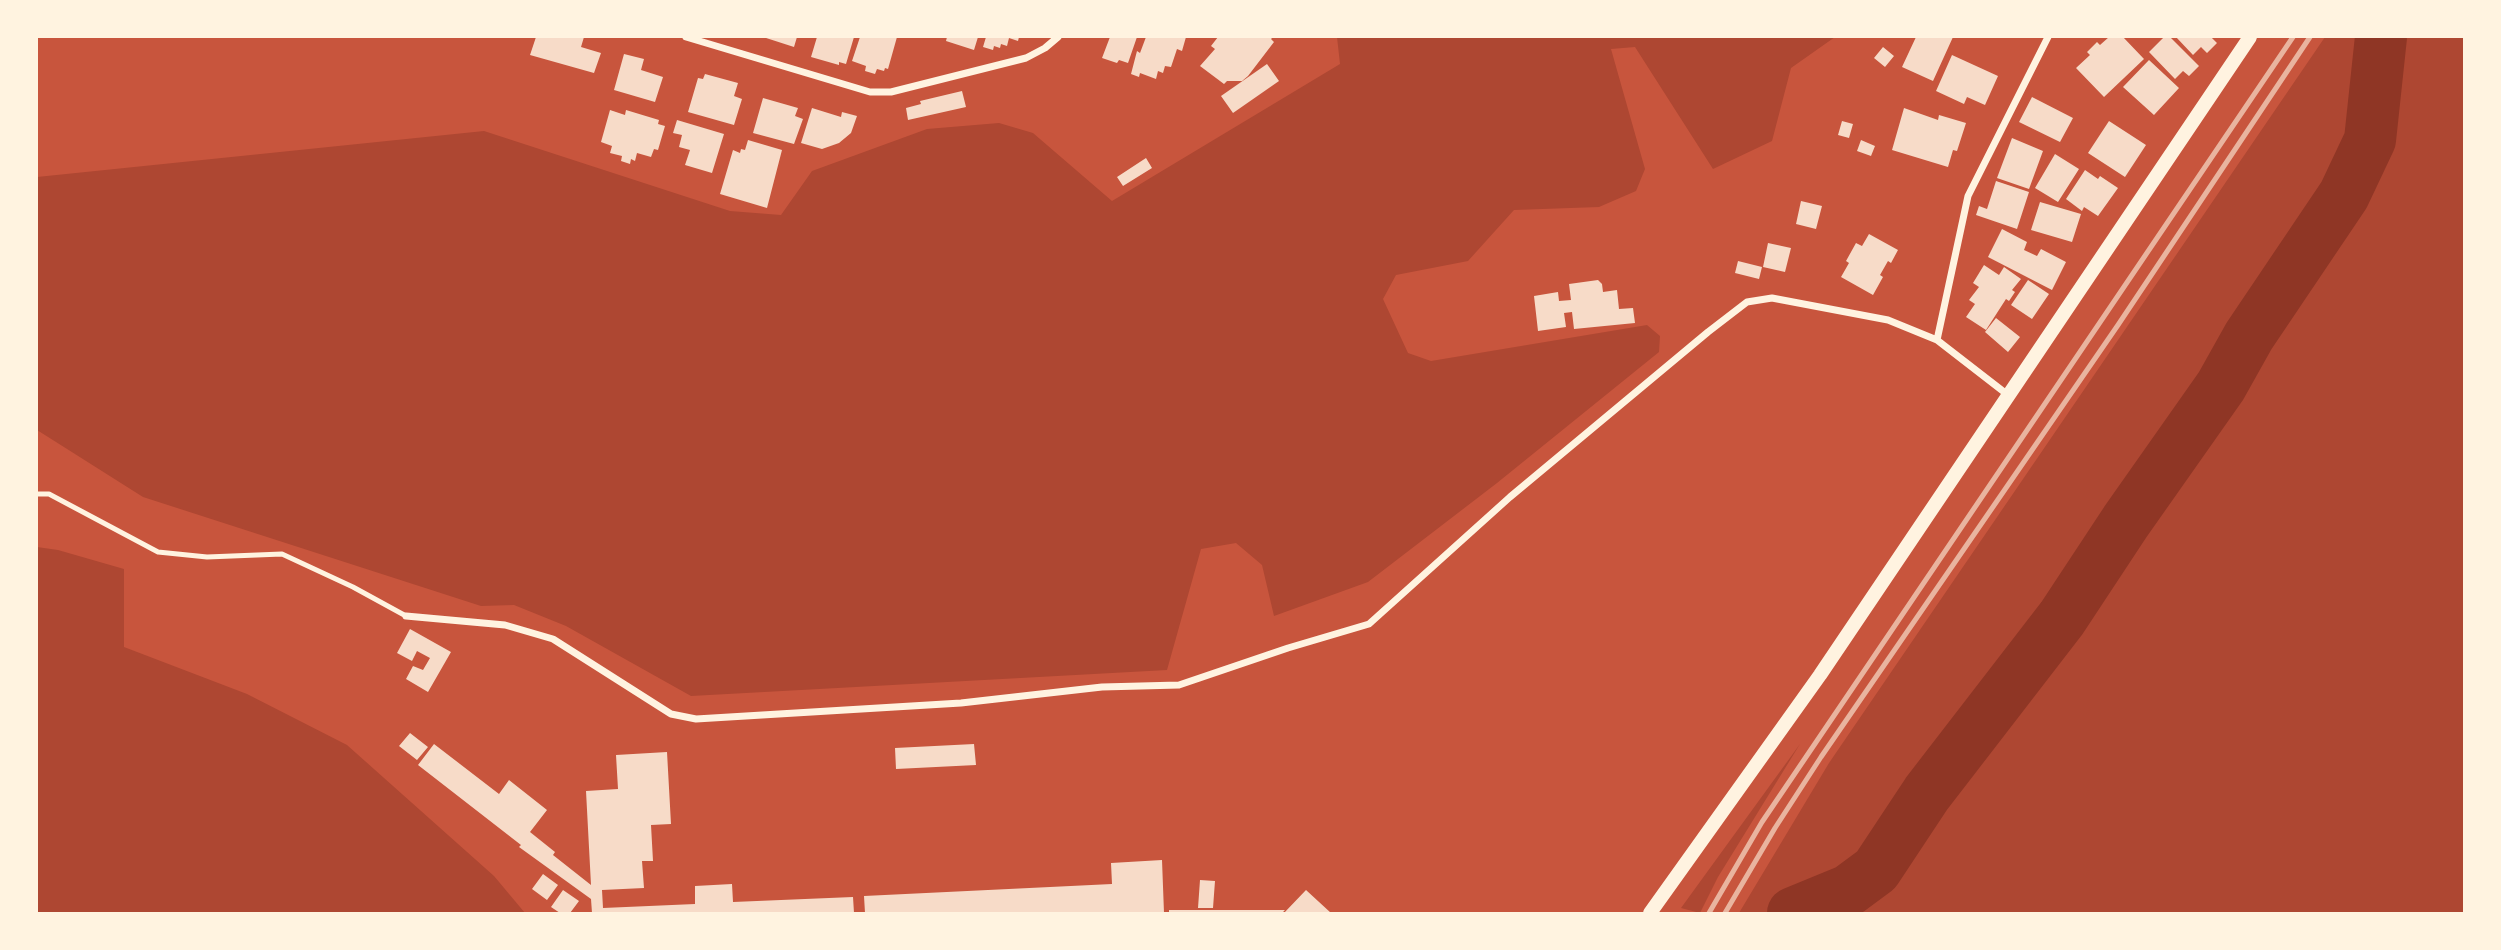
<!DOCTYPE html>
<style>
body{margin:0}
#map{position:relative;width:2501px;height:950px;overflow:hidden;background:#c8553d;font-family:"Open Sans",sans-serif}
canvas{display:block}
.frame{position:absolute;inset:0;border:38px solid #fff3e0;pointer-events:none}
</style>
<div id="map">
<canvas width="2501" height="950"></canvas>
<div class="frame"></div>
</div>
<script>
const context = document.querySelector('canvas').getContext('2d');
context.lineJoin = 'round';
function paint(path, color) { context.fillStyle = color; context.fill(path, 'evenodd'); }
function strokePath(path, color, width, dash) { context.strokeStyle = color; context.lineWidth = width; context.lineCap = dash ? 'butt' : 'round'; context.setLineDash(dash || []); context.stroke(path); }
const green = new Path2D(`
 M1337 37H1835L1791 68 1772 141 1713 169 1635 47 1611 49 1645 169 1636 191 1599 207 1514 210 1468 261 1396 275 1383 299 1408 353 1431 361 1647 325 1660 336 1659 352 1497 483 1368 582 1274 616 1262 565 1236 543 1201 549 1167 670 691 696 566 626 514 605 481 606 143 497 37 430V177L484 131 730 211 781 215 812 171 927 129 999 123 1033 133 1112 201 1340 64Z
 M2325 37H2464V913H1739L1829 763Z
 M37 547 58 550 124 569V647L247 694 347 745 494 876 525 913H37Z
 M1800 744 1718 877 1700 913 1681 908Z`);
const river = new Path2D(`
 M1793 913 1849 890 1876 870 1927 793 2062 618 2126 521 2221 386 2249 336 2344 195 2370 140 2381 37`);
const building = new Path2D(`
 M536 37H584L581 47 601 53 594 73 530 55Z
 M763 37H797L794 47Z
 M817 37H854L846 64 839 62V65L811 57Z
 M860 37H897L888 69 885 68 884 71 877 69 875 74 865 71 866 66 852 61Z
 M947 37H978L974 50 946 41Z
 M986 37H1019L1018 41 1009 38 1007 46 1001 44 1000 48 994 46 993 50 983 47Z
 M1110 37H1137L1128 63 1119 60 1117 63 1102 58Z
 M1146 37H1186L1182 51 1177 49 1171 67 1165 66 1163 73 1158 71 1156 79 1140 73 1139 77 1131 74 1137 51 1140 53Z
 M1218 37H1273L1271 39 1274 42 1248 76 1242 81H1227L1224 84 1200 66 1215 49 1211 46Z
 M1916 37H1953L1933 81 1902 67Z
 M2109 37H2123L2144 59 2104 97 2076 68 2090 55 2087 52 2097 42 2100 45Z
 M2164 37H2170L2199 66 2189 76 2183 71 2175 79 2149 52Z
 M2176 37H2211L2217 43 2207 53 2201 47 2193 55Z
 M1883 47 1894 56 1885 67 1874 58Z
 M624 54 644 59 641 70 663 77 655 102 614 90Z
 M1952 55 1998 76 1985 105 1967 97 1964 104 1936 91Z
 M2149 60 2179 88 2154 115 2123 87Z
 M1267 64 1279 81 1233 113 1221 96Z
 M705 74 738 83 734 96 742 99 734 125 688 112 698 78 703 79Z
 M962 91 966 107 908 120 906 108 921 104 920 101Z
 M2032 97 2073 118 2060 142 2019 122Z
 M763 98 798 108 795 116 803 119 794 144 753 133Z
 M812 108 841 117 842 112 857 116 851 133 839 143 822 149 801 143Z
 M1904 108 1938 120 1939 115 1966 123 1957 151 1953 150 1948 167 1892 150Z
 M610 110 625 115 626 110 659 120 658 124 665 126 658 150 654 149 651 157 637 153 635 161 631 159 630 164 621 161 622 156 610 153 612 146 601 142Z
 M677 120 724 134 712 173 685 165 690 150 679 147 682 135 673 133Z
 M1842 121 1853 124 1849 138 1838 135Z
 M2109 121 2146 145 2125 177 2088 153Z
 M2012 138 2043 151 2029 189 1997 178Z
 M748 140 782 150 767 208 720 194 733 150 740 153 741 149 745 150Z
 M1861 140 1875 146 1871 156 1857 151Z
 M2055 154 2079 169 2058 202 2035 188Z
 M1146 158 1152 168 1123 186 1117 177Z
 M2085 170 2098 179 2100 176 2118 188 2098 216 2084 207 2082 211 2066 199Z
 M1996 181 2029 192 2017 229 1976 215 1979 206 1987 209Z
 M1801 201 1822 206 1816 229 1796 224Z
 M2040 202 2081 214 2072 242 2031 230Z
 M2002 229 2027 242 2024 250 2037 256 2041 249 2066 262 2052 290 1988 257Z
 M1869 234 1898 250 1891 263 1888 261 1880 275 1883 277 1873 295 1841 277 1849 263 1846 261 1856 243 1862 246Z
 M1768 243 1791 248 1785 272 1763 267Z
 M1738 261 1762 267 1759 279 1735 273Z
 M1984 265 1999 275 2004 267 2021 279 2012 290 2015 292 2009 301 2006 299 1986 330 1966 317 1975 304 1969 300 1979 287 1973 283Z
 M1598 280 1602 284 1603 292 1617 290 1619 309 1633 308 1635 323 1574 329 1572 312 1564 313 1566 327 1538 331 1534 296 1558 292 1559 301 1571 300 1569 284Z
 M2028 280 2049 294 2032 319 2011 305Z
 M1996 318 2020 337 2008 352 1985 332Z
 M410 629 451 652 428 692 406 679 413 666 423 670 430 658 417 651 412 661 397 653Z
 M410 733 428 747 417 760 399 746Z
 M434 744 499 794 509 780 547 810 530 832 555 852 553 855 591 885 586 791 618 789 616 755 667 752 671 824 651 825 653 861H642L644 888 602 890 603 908 695 904V886L732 884 733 902 853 897 854 913H592L591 899 519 847 521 845 418 765Z
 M974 744 976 765 896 769 895 748Z
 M1162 860 1164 913H865L864 896 1112 884 1111 863Z
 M543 874 558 885 547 900 532 889Z
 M1200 880 1215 881 1213 908H1198Z
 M563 890 579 901 570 913H560L551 907Z
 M1306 890 1331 913H1284Z
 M1169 910H1285L1282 913H1169Z`);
const service = new Path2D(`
 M37 494H49L158 552 207 557 282 554 353 587 406 616`);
const minor = new Path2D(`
 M686 37 870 92H891L1026 58 1045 48 1058 37
 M1937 340 1968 196 2048 37
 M406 616 505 625 553 639 671 714 696 719 961 703 1102 687 1179 685 1288 648 1369 624 1510 497 1708 332 1747 302 1772 298 1888 320 1937 340 2008 395`);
const secondary = new Path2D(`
 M1650 913 1820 675 2250 37`);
const rail = new Path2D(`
 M1709 913 1762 822 2293 37
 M1725 913 1775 828 1821 757 2118 325 2310 37`);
paint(green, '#ae4732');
strokePath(river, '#8f3625', 52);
paint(building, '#f7dbc8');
strokePath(service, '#fff3e0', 5);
strokePath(minor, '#fff3e0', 7);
strokePath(secondary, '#fff3e0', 14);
strokePath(rail, '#e9b49f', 5);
</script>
